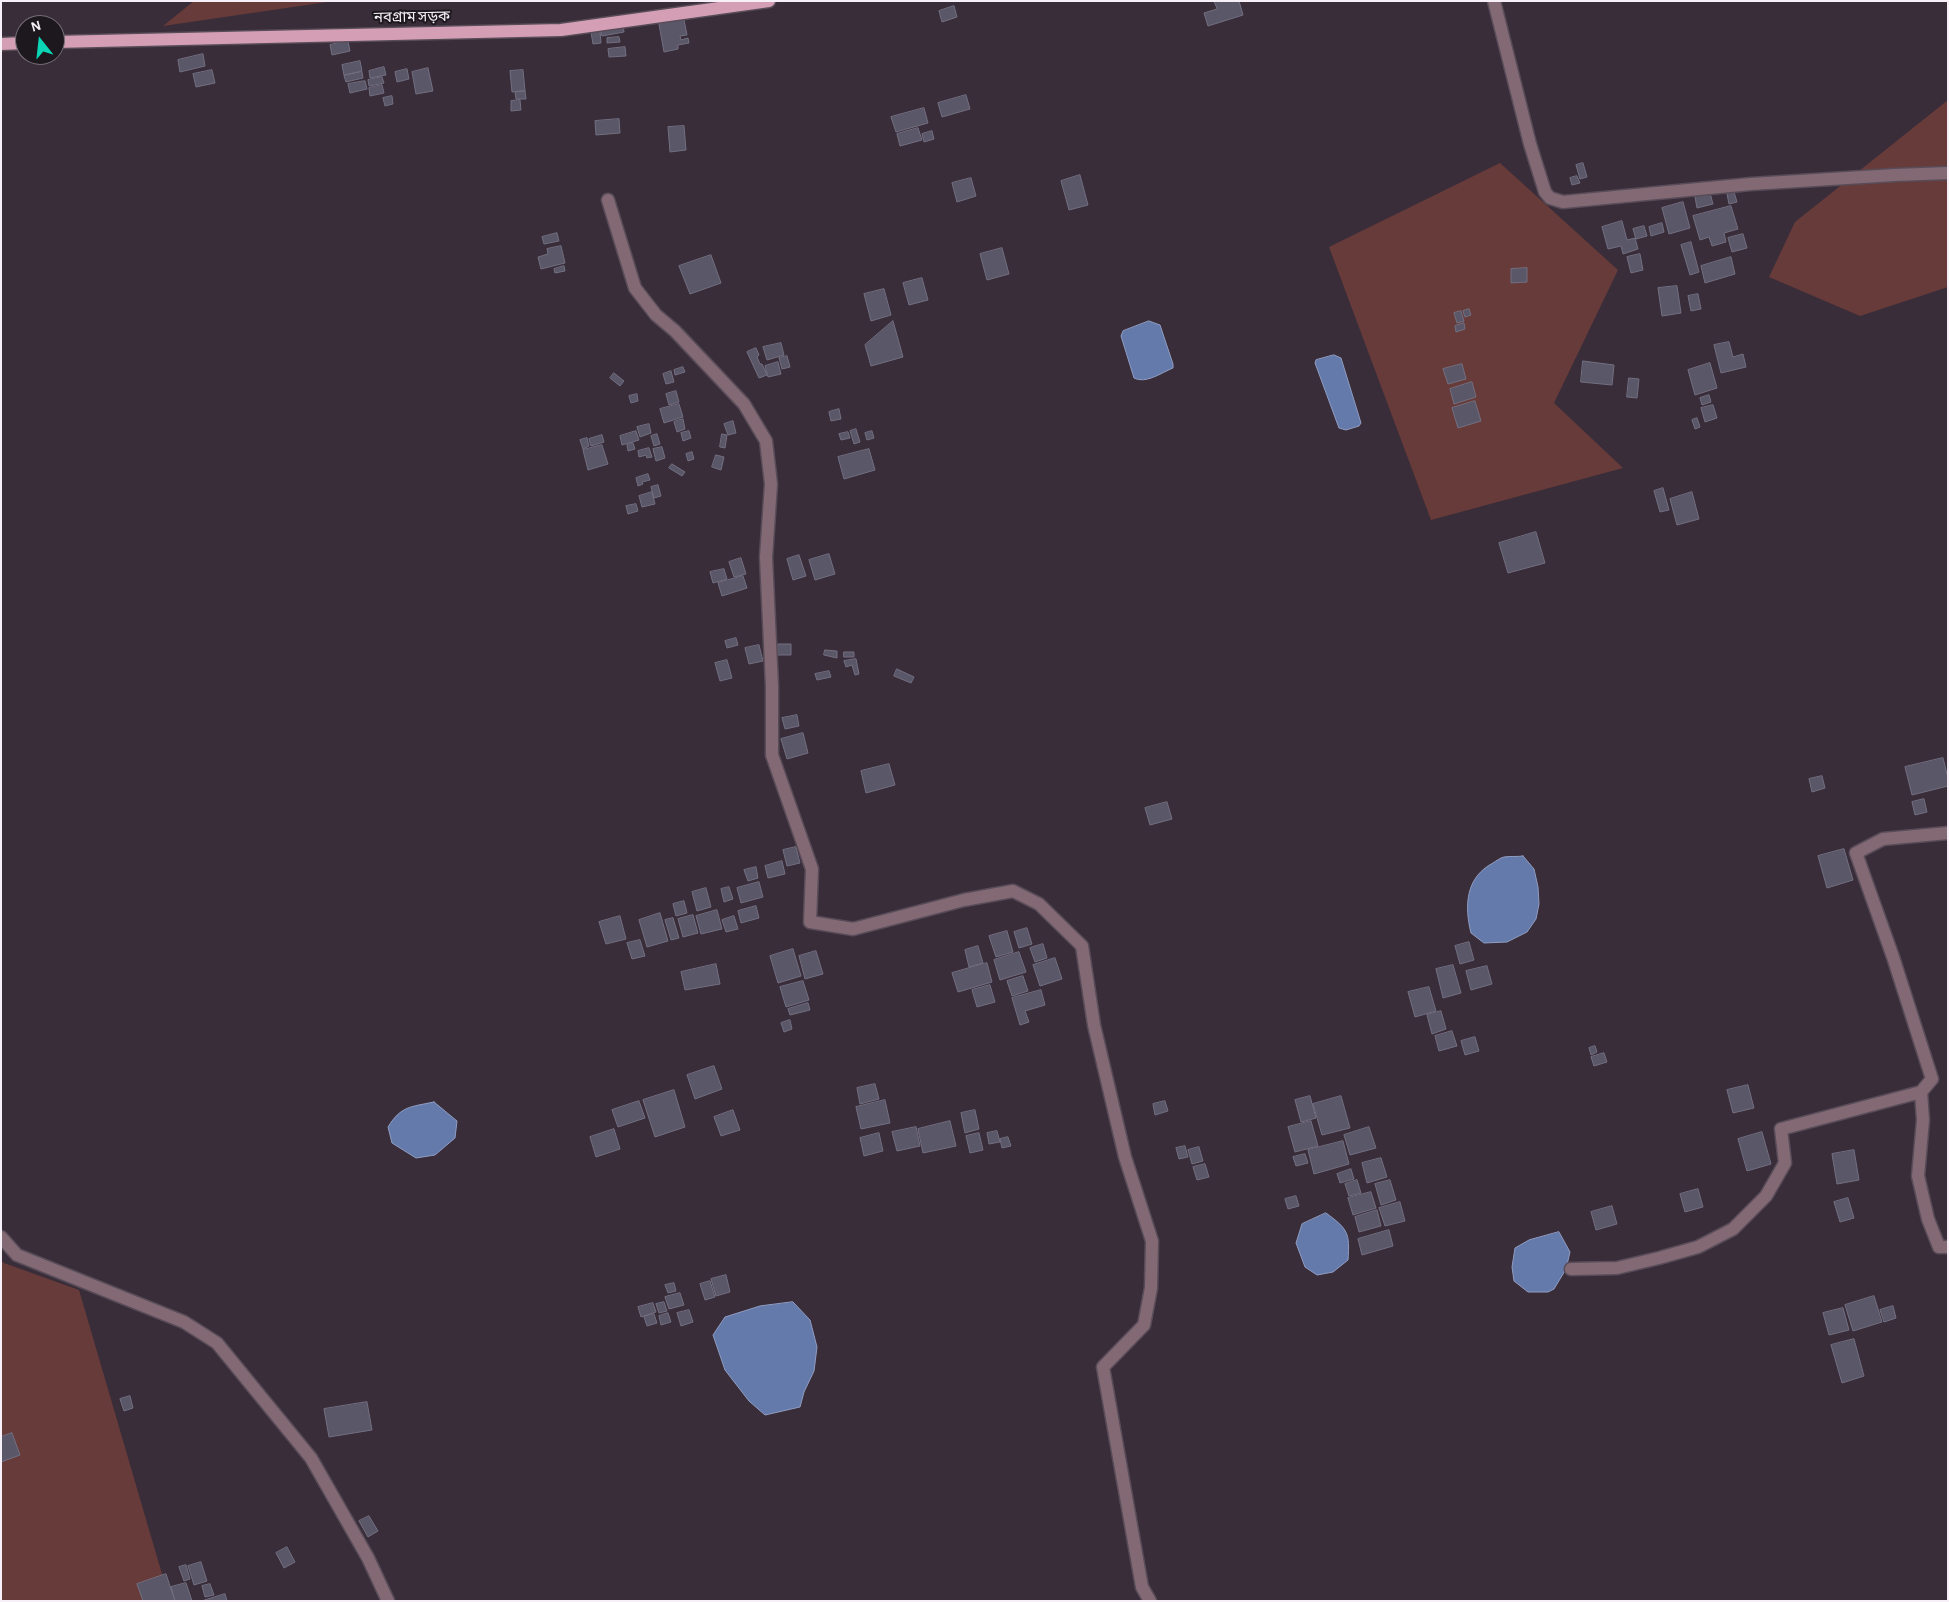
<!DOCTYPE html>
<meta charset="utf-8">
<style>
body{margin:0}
#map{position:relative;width:1949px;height:1602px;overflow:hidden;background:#3a2d3a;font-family:"Alegreya Sans",sans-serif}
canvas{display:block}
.frame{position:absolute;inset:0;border:2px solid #f8f0f9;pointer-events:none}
.north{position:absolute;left:15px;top:15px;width:50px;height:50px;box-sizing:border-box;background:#1d181e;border:1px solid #756e76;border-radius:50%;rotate:344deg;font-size:14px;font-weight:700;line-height:20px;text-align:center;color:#f8f0f9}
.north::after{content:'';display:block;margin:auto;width:18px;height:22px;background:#0ad5b5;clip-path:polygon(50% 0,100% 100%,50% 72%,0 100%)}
</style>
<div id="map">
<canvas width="1949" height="1602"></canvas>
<div class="frame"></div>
<div class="north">N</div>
</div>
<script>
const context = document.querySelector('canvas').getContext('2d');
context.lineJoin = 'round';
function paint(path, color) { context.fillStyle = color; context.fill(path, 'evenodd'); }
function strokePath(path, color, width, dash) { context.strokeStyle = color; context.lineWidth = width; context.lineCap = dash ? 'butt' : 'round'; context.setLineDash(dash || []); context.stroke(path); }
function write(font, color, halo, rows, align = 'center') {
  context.font = font + ' "Alegreya Sans","Noto Sans Bengali",sans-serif'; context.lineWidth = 4; context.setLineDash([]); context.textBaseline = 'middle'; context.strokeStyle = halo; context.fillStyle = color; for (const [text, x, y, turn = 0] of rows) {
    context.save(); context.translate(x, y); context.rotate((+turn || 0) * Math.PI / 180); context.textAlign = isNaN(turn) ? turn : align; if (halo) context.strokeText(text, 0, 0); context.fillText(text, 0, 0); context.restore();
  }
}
const green = new Path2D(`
 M194 1H334L163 26Z
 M1948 100V287L1860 316 1769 277 1795 222Z
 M1500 163 1618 270 1554 403 1623 468 1431 520 1329 247Z
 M1 1260 4 1263 79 1290 169 1598 160 1601H1Z`);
const water = new Path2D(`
 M1149 321 1160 325 1173 364V368C1161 373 1146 384 1134 378L1121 336 1123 331Z
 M1334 355 1341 358 1361 423 1359 426 1346 430 1339 428 1315 363 1316 360Z
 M1523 856 1534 869 1538 887 1539 904 1536 919 1527 932 1507 942 1484 943 1471 933C1464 905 1466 877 1493 863 1496 861 1500 858 1504 857 1509 856 1517 857 1523 856Z
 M434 1102 457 1121 455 1138 435 1155 416 1158 392 1143 388 1127C401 1106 410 1107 434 1102Z
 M1326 1213C1348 1229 1350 1233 1348 1260L1333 1272 1317 1275 1305 1267 1296 1243 1302 1224Z
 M1559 1232 1570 1252 1566 1269 1554 1289 1548 1292H1528L1514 1281 1512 1267 1515 1248 1529 1240Z
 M793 1302 810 1320 817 1347 814 1371 804 1392 800 1407 765 1415 749 1401 725 1370 713 1335 725 1317 760 1306Z`);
const building = new Path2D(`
 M1214 1H1239L1243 15 1208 26 1204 13 1217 9Z
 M954 6 957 17 942 22 939 11Z
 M684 20 687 35 680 36 681 40 688 38 689 43 678 45V49L664 52 659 24Z
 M623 25 624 32 602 36 600 28Z
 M600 31 601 43 593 44 591 32Z
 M619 37 620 42 607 43V38Z
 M348 41 350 51 332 55 330 45Z
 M625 47 626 56 609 57 608 49Z
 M203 54 205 66 180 72 178 60Z
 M360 61 362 71 344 75 342 65Z
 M384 67 386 75 370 78 369 71Z
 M428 68 433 91 416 94 412 72Z
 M407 69 409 79 397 82 395 72Z
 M212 70 215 83 196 87 193 74Z
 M523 70 525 91 512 92 510 71Z
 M362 72 363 78 346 82 344 76Z
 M382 77 384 83 369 86 368 80Z
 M365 81 367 89 350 93 348 84Z
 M382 85 384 93 370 96 369 88Z
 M525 91 526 99H516L515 92Z
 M966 95 970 109 942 117 938 103Z
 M392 96 393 104 385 106 383 98Z
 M520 100 521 110 511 111V101Z
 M924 108 928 123 896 132 891 117Z
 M619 119 620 133 596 135 595 121Z
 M684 126 686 150 670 152 668 127Z
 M918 128 922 140 900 146 897 134Z
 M932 131 934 139 924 142 922 134Z
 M1583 163 1587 177 1580 179 1576 165Z
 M1080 175 1088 205 1069 210 1061 181Z
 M1577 176 1580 183 1572 185 1570 178Z
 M971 178 976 196 957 202 952 183Z
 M1734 192 1737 202 1729 204 1727 194Z
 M1710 193 1713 204 1697 208 1695 197Z
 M1683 202 1690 228 1669 234 1662 208Z
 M1731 206 1738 229 1724 233 1726 242 1712 246 1709 237 1700 240 1693 216Z
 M1622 221 1627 240 1635 238 1638 249 1623 254 1621 246 1608 249 1602 227Z
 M1662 223 1664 232 1651 236 1649 227Z
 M1644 226 1647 236 1636 239 1633 229Z
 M557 233 559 241 544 244 542 237Z
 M1743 234 1747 248 1732 252 1728 238Z
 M1691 242 1699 272 1690 275 1681 245Z
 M561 246 565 263 541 269 538 257 548 254 547 249Z
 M1002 248 1009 274 987 280 980 254Z
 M1640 254 1643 270 1631 273 1627 257Z
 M711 255 721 283 690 294 679 266Z
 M1731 257 1735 274 1705 283 1701 266Z
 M564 266 565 271 555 273 554 269Z
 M1527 268V282L1511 283V269Z
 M922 278 928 300 909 305 903 283Z
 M1677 286 1681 313 1662 316 1658 288Z
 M884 289 891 315 871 321 864 294Z
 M1698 294 1701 309 1691 311 1688 296Z
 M1469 309 1471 315 1465 317 1463 311Z
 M1461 311 1464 321 1457 323 1454 313Z
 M893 321 903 357 871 366 865 345Z
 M1464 323 1465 329 1456 332 1455 326Z
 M1729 342 1733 357 1743 354 1746 367 1721 373 1714 345Z
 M781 343 784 355 767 360 763 347Z
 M756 348 759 355 757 357 760 364H762L767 375 759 378 747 352Z
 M787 356 790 367 782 369 779 358Z
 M1583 361 1614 365 1612 385 1581 382Z
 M778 362 781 374 768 377 765 366Z
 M1710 363 1717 388 1695 395 1688 370Z
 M1462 364 1466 379 1448 384 1443 369Z
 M683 367 685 372 675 375 674 370Z
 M671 371 674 382 666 384 663 374Z
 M614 373 624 381 620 386 610 378Z
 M1629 378 1639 379 1637 398 1627 397Z
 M1472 382 1476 397 1454 404 1450 389Z
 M676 391 679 402 669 405 666 394Z
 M637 394 638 401 631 403 629 396Z
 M1709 395 1711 402 1702 405 1700 398Z
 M1475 401 1481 421 1458 428 1452 408Z
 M679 404 683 417 664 423 660 409Z
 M1713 405 1717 418 1705 422 1701 408Z
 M839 409 841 419 831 421 829 412Z
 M1697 418 1700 427 1695 429 1692 420Z
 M683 419 685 429 677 432 674 422Z
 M733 421 736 433 728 435 724 424Z
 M649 424 651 433 640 437 637 427Z
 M856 429 860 442 854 444 850 431Z
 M636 431 639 440 622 445 620 436Z
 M689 431 691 438 683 441 681 433Z
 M872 431 874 438 867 440 865 433Z
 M848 432 850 438 841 440 839 434Z
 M657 434 660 444 654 446 651 436Z
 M722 434 727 435 725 448 720 447Z
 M602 435 604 442 591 446 589 439Z
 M587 438 589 446 583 449 580 440Z
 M633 443 635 449 628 451 627 445Z
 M602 445 608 464 588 470 583 450Z
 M662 447 665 458 656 461 653 449Z
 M649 448 652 457 647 458 646 455 639 457 638 451Z
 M869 449 875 470 844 479 838 457Z
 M692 452 694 459 688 461 686 454Z
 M716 455 724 457 721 470 712 467Z
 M672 464 685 472 682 476 669 468Z
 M648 474 650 480 642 482 643 484 638 486 636 478Z
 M658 485 661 496 654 498 651 487Z
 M1663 488 1669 510 1660 512 1654 491Z
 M652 492 655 504 642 507 639 496Z
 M1692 492 1699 519 1677 525 1670 499Z
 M636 504 638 511 628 514 626 506Z
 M1536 532 1545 563 1508 573 1499 543Z
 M829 554 835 574 815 580 809 560Z
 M799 555 806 576 793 580 787 559Z
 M741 558 746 574 734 577 729 562Z
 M724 569 727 579 713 583 710 572Z
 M743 576 747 588 722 596 718 583Z
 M736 638 738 645 727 648 725 641Z
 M778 644H791V655H778Z
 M759 645 763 661 749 664 745 648Z
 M825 650 837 651V658L824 655Z
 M844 652H854V657H844Z
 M856 659 859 674 855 675 852 665 846 667 844 661Z
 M727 660 732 678 720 681 715 663Z
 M897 669 914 677 911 683 894 676Z
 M829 671 831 677 817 680 815 674Z
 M797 715 799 726 785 729 782 718Z
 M803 733 808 753 787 759 781 739Z
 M1943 758 1948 778V786L1912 795 1905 767Z
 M889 764 895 785 866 793 861 771Z
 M1822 776 1825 788 1812 792 1809 779Z
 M1924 799 1927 812 1915 815 1912 802Z
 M1167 802 1172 819 1150 825 1145 808Z
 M796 847 800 863 787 866 783 850Z
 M1844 849 1853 880 1827 888 1818 856Z
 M782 861 785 874 768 878 765 866Z
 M756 867 758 878 748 881 744 870Z
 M759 882 763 897 741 903 737 888Z
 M729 887 733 899 724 902 721 889Z
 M706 888 711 907 697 911 692 892Z
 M684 901 687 913 676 916 673 904Z
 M756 906 759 918 741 923 738 911Z
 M717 910 722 929 701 934 696 916Z
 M660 913 668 941 647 947 639 920Z
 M693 915 698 933 683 937 678 919Z
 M620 916 626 939 606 944 599 922Z
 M734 916 738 929 726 932 722 920Z
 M673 918 679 938 671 940 665 920Z
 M1027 928 1032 944 1019 948 1014 932Z
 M1007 931 1013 952 996 957 989 936Z
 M640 940 645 956 632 959 627 943Z
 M1469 942 1474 960 1460 964 1455 946Z
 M1043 944 1047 958 1035 962 1030 948Z
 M978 946 983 963 969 967 965 950Z
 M793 949 801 976 778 983 770 956Z
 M816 951 823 974 805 979 799 956Z
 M1019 952 1026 972 1000 980 994 960Z
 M1055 958 1062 979 1040 986 1033 965Z
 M987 963 992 982 958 992 952 973Z
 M716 964 720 984 685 990 681 972Z
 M1453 965 1461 993 1443 998 1436 969Z
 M1487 966 1492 984 1471 990 1466 971Z
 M1023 976 1028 991 1012 996 1007 981Z
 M803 981 809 1000 786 1007 780 987Z
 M990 985 995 1002 977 1007 972 990Z
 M1429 987 1436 1011 1415 1017 1408 992Z
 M1041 990 1045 1005 1025 1011 1029 1022 1020 1025 1012 998Z
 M808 1003 810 1010 790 1015 788 1009Z
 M1441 1011 1446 1029 1432 1034 1427 1015Z
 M790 1020 792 1029 784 1032 781 1023Z
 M1452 1031 1457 1046 1439 1051 1435 1036Z
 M1475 1037 1479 1051 1465 1055 1461 1041Z
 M1595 1046 1597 1052 1591 1055 1589 1048Z
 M1604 1053 1607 1062 1594 1066 1591 1057Z
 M714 1066 722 1089 695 1099 687 1075Z
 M875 1084 879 1099 860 1104 857 1088Z
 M1748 1085 1754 1108 1733 1113 1727 1090Z
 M674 1090 685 1127 655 1137 643 1100Z
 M1310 1096 1316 1118 1301 1122 1295 1100Z
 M1341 1096 1350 1128 1322 1135 1313 1104Z
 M885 1100 890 1123 861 1129 856 1107Z
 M639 1101 645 1118 618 1127 612 1110Z
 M1165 1101 1168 1111 1155 1115 1153 1104Z
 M733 1110 740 1130 721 1136 714 1117Z
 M975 1110 979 1129 965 1133 961 1113Z
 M950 1121 956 1146 923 1153 918 1129Z
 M1311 1121 1318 1146 1295 1152 1288 1127Z
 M916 1127 920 1146 897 1151 892 1132Z
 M1369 1127 1376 1148 1350 1155 1344 1135Z
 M614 1129 620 1149 596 1157 590 1137Z
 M997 1131 1000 1142 989 1144 987 1133Z
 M1762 1132 1771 1164 1747 1171 1738 1139Z
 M879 1133 883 1151 864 1156 860 1138Z
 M979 1133 983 1150 970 1153 966 1136Z
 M1008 1137 1011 1146 1002 1148 1000 1139Z
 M1343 1141 1349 1164 1314 1174 1308 1150Z
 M1185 1146 1188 1157 1179 1159 1176 1148Z
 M1199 1147 1203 1161 1192 1164 1188 1150Z
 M1854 1150 1859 1180 1837 1184 1832 1154Z
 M1305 1154 1308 1163 1296 1166 1293 1157Z
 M1381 1158 1387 1177 1367 1183 1362 1163Z
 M1205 1164 1209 1177 1197 1180 1193 1167Z
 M1351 1169 1354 1179 1340 1183 1337 1174Z
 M1357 1180 1361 1193 1349 1196 1345 1184Z
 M1390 1180 1396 1200 1381 1205 1375 1184Z
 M1698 1189 1703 1207 1685 1212 1680 1194Z
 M1371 1192 1376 1208 1353 1215 1348 1198Z
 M1296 1196 1299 1206 1288 1209 1285 1199Z
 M1848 1198 1854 1218 1840 1222 1834 1202Z
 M1400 1202 1405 1221 1385 1226 1379 1208Z
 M1612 1206 1617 1224 1596 1230 1591 1212Z
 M1377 1210 1381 1226 1359 1232 1355 1217Z
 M1389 1230 1393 1246 1362 1255 1358 1239Z
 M726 1275 730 1292 716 1296 711 1279Z
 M710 1281 715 1297 705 1300 700 1284Z
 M674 1283 676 1291 668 1293 665 1285Z
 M680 1293 684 1305 669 1309 665 1297Z
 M1874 1296 1882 1322 1853 1331 1845 1305Z
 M664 1302 667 1311 659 1313 656 1304Z
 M653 1303 656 1312 641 1317 638 1307Z
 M1893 1306 1896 1318 1884 1322 1880 1310Z
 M1843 1308 1849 1330 1829 1335 1823 1313Z
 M689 1310 693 1322 681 1326 677 1313Z
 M668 1313 671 1322 661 1325 659 1316Z
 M654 1314 657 1323 647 1326 644 1317Z
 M1854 1339 1864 1376 1842 1383 1831 1345Z
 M130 1396 133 1408 124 1411 120 1399Z
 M367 1402 372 1430 329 1437 324 1409Z
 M12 1433 20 1455 1 1462V1437Z
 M369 1516 378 1531 368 1537 359 1521Z
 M287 1547 295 1562 284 1568 276 1553Z
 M201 1562 207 1581 194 1585 188 1566Z
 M186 1565 190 1579 184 1581 179 1567Z
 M166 1574 175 1601H143L137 1584Z
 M186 1583 192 1601H175L171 1587Z
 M210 1584 214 1595 205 1597 202 1586Z
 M225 1594 227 1601H202Z`);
const minor = new Path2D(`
 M1494 1 1530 144 1545 192 1550 198 1563 202 1751 184 1895 175 1948 173
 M608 200 635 288 656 315 675 331 744 404 766 441 771 484 766 557 772 686V755L812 869 810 922 853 929 964 900 1013 891 1039 904 1082 946 1094 1025 1125 1157 1152 1241 1151 1288 1144 1325 1103 1367 1142 1587 1150 1601
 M1921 1092 1923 1120 1918 1176 1928 1219 1939 1247H1948
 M1 1237 17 1255 184 1322 217 1343 311 1458 368 1558 388 1601
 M1571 1269 1617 1268 1659 1258 1698 1247 1733 1229 1766 1196 1785 1163 1781 1129 1921 1092 1932 1079 1893 957 1856 853 1883 839 1948 833`);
const major = new Path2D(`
 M55 42 561 30 769 1
 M1 44 25 43`);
const streetNames = [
 ["নবগ্রাম সড়ক",412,17,-1]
];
paint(green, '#673b39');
paint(water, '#647aab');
strokePath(water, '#909dc2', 1);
paint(building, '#5a5769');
strokePath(building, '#726f81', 1);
strokePath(minor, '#584c59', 15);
strokePath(major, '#584c59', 15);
strokePath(minor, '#836973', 12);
strokePath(major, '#d49fb4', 12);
write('15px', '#f8f0f9', '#1d181e', streetNames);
</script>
